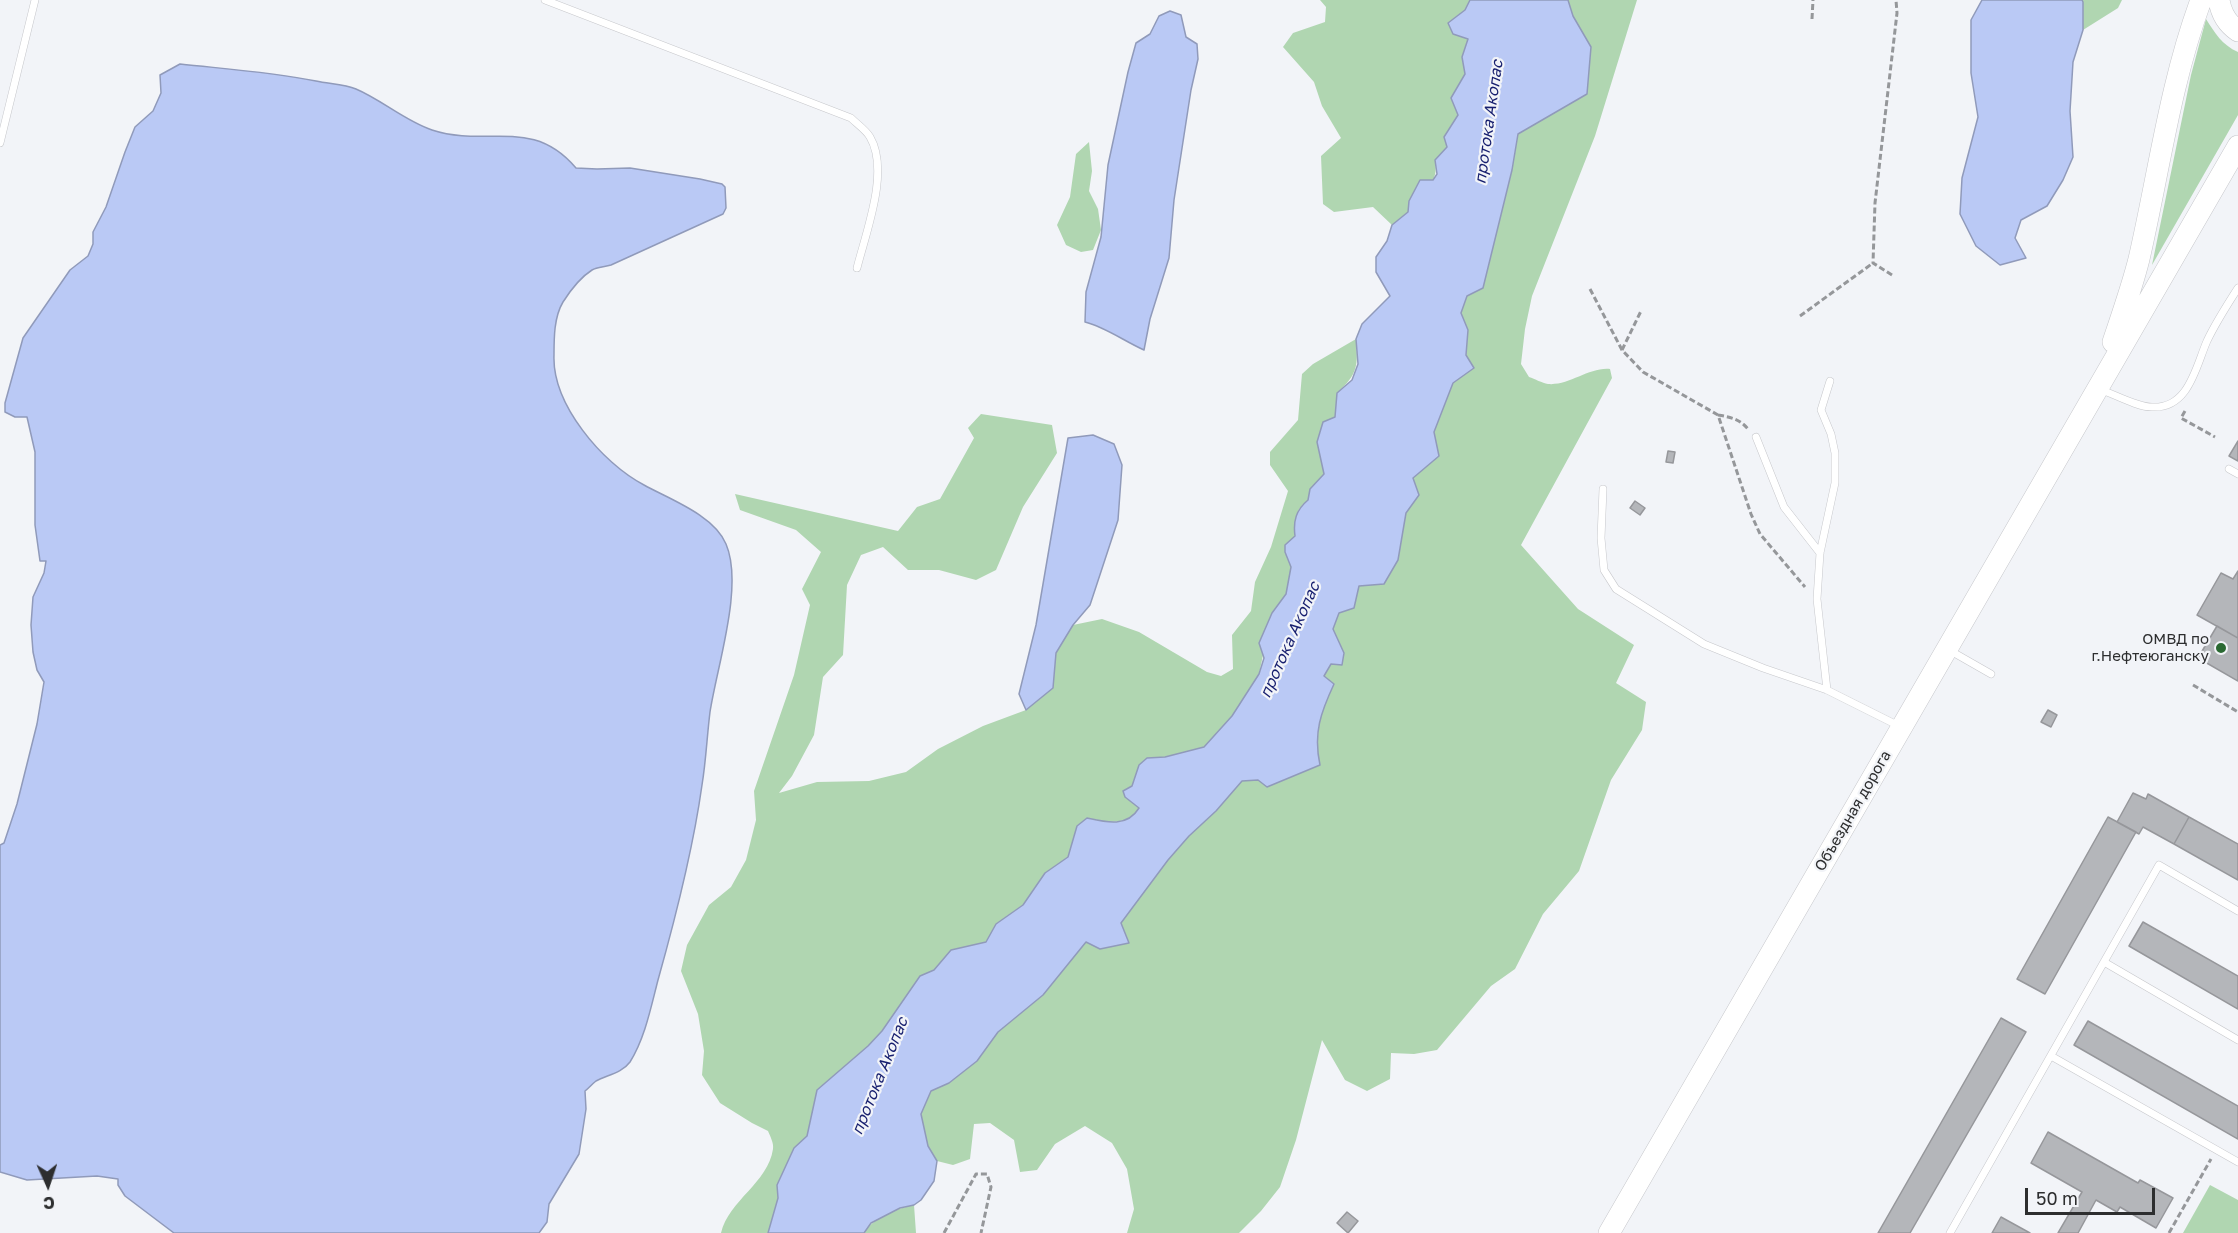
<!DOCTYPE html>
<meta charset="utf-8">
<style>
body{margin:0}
#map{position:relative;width:2238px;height:1233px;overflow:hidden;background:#f2f4f8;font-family:"Golos Text",sans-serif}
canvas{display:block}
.north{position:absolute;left:18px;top:1155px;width:60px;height:60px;-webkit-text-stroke:4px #f2f4f8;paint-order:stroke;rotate:177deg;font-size:16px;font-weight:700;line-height:24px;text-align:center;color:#2d2e2f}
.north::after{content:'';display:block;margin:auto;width:21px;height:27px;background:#2d2e2f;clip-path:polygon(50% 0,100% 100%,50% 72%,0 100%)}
.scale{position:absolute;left:2025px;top:1188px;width:130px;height:27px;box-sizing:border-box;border:3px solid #2d2e2f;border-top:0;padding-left:8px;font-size:18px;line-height:21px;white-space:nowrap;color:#2d2e2f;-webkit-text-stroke:4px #f2f4f8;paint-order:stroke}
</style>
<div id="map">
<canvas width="2238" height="1233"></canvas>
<div class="north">С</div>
<div class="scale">50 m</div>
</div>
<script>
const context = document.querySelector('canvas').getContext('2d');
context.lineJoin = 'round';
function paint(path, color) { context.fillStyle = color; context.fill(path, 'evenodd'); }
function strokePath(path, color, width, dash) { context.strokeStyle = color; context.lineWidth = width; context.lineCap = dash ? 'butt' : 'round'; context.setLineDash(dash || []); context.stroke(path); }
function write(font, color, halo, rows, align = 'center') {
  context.font = font + ' "Golos Text",sans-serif'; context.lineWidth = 4.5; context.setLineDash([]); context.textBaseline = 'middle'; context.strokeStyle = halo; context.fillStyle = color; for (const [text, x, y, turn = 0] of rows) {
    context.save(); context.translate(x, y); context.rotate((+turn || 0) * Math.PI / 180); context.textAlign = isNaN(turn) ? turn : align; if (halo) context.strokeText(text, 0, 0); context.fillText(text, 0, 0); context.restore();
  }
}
const green = new Path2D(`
 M1320 0H1470L1465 10 1448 23 1468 39 1462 57 1465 74 1451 98 1458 115 1444 137 1447 147 1435 160C1439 184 1426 187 1409 201L1408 212 1392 225 1373 207 1334 212 1323 204 1321 156 1341 138 1322 106 1314 82 1283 47 1293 33 1325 22 1326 7Z
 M1568 0H1637L1595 136 1532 296 1525 329 1521 364 1529 377C1535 379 1542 383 1548 384 1569 386 1589 367 1610 369L1612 378 1521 545 1578 609 1634 645 1616 683 1646 702 1642 730 1611 780 1579 871 1543 914 1515 969 1491 986 1437 1050 1414 1054 1391 1053 1390 1079 1367 1091 1345 1080 1322 1040 1296 1140 1280 1187 1261 1211 1239 1233H1127L1134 1209 1127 1169 1112 1143 1085 1126 1055 1144 1037 1170 1020 1172 1014 1140 990 1123 974 1124 970 1159 953 1165 937 1161 928 1146 921 1114 931 1091 949 1083 977 1061 998 1032 1043 995 1086 941 1121 923 1168 860 1189 836 1216 811 1242 781 1258 780 1316 746 1321 712 1334 684 1324 676 1331 664 1344 654 1333 629 1338 613 1354 608 1359 586 1384 584 1398 560 1406 513 1419 495 1413 478 1438 456 1434 432 1453 383 1473 368 1466 355 1468 330 1461 313 1467 296 1483 288 1512 170 1518 134 1587 94 1591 47 1573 16Z
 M2082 0H2122L2118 8 2083 30Z
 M2206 19C2215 33 2222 45 2238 52V115L2152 265 2191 75Z
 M1089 142 1092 171 1089 191 1098 209 1101 230 1093 250 1081 252 1066 245 1057 225 1070 197 1076 154Z
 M1356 339C1358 366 1358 374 1337 393L1335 417 1317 442 1325 474 1310 489 1308 500C1293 512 1297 518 1295 535 1294 541 1288 547 1285 552L1291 567 1286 594 1272 613 1259 674 1232 716 1204 747 1165 757 1147 758 1139 765 1132 786 1125 797 1139 808C1127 827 1106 822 1087 818L1077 826 1068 857 1045 873 1023 905 996 924 986 942 951 950 934 970 920 976 882 1031 868 1046 818 1090 807 1136 794 1148 777 1185 778 1198 768 1233H721C729 1200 768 1183 773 1149 774 1143 770 1136 768 1131L752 1123 720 1103 702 1075 704 1051 698 1014 681 971 687 945 709 905 731 887 746 860 756 820 754 791 794 675 810 605 802 589 821 552 796 530 740 510 735 494 898 531 917 507 940 499 974 438 968 428 981 414 1052 425 1057 453 1023 507 996 570 976 580 939 570H908L883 547 861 555 847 585 843 655 823 677 814 735 792 776 779 793 817 782 869 781 906 772 938 749 983 726 1026 710 1053 688 1056 653 1073 625 1102 619 1139 632 1207 672 1221 676 1233 669 1232 635 1251 611 1255 582 1271 547 1288 491 1270 465V452L1298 420 1302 374 1313 364Z
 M2210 1185 2238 1200V1233H2183Z
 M914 1205 916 1233H864C874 1217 895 1209 914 1205Z`);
const water = new Path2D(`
 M1470 0H1568L1573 16 1591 47 1587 94 1518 134 1512 170 1483 288 1467 296 1461 313 1468 330 1466 355 1474 368 1453 383 1434 432 1439 456 1413 478 1419 495 1406 513 1398 560 1384 584 1359 586 1354 608 1339 613 1333 629 1344 653 1342 665 1331 664 1324 676 1334 684C1321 712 1313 733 1320 765L1267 787 1258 780 1242 781 1216 811 1189 836 1168 860 1121 923 1129 943 1100 949 1086 942 1043 995 998 1032 977 1061 949 1083 931 1091 921 1114 928 1146 937 1161 934 1181 921 1200 914 1205 900 1208 871 1223 864 1233H768L778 1198 777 1185 794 1148 807 1136 817 1090 868 1046 882 1031 920 976 934 970 951 950 986 942 996 924 1023 905 1045 873 1068 857 1077 826 1087 818C1105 822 1127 828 1139 808L1125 797 1123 791 1132 786 1139 765 1147 758 1165 757 1204 747 1232 716 1259 674 1264 658 1259 643 1272 613 1286 594 1291 567 1285 552V545L1295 536C1293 521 1296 510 1308 500L1310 489 1324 474 1317 442 1323 422 1335 417 1337 393 1352 380 1358 364 1356 339 1362 324 1390 296 1376 272V257L1387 241 1392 225 1408 212 1409 201 1420 180H1433L1437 174 1435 160 1447 147 1444 137 1458 115 1451 98 1465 74 1462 57 1468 39 1453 34 1448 23 1465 10Z
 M1982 0H2082L2083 2V30L2073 62 2070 111 2073 157 2063 180 2047 206 2021 220 2015 238 2026 258 2000 265 1976 246 1960 214 1962 178 1978 117 1971 73V20Z
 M1170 11 1181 15 1186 37 1197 44 1198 59 1191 90 1174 200 1169 258 1150 319 1144 350C1124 341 1105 327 1085 322L1086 292 1101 237 1108 165 1128 72 1136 43 1150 34 1159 16Z
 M180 64C226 69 271 72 316 81 329 84 344 84 356 89 382 100 405 121 432 130 487 148 532 116 576 168L597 169 630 168 700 179 722 184 725 187 726 208 723 214 611 265C605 267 597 267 592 270 581 277 570 291 563 302 554 317 554 338 554 355 552 404 602 463 644 485 669 499 714 515 726 544 744 586 717 666 710 712 707 736 706 761 702 785 693 850 676 916 658 980 651 1007 645 1038 630 1062 622 1073 607 1075 596 1081 592 1084 589 1088 585 1091L586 1109 579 1154 549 1204 547 1222 539 1233H174L125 1196 118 1185V1179L97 1176 27 1180 0 1172V845L4 843 17 804 37 724 44 682 37 670 33 652 31 625 33 597 44 573 46 561H40L35 525V452L27 417H15L5 412V403L23 338 70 270 88 256 93 244V232L106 207 125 152 135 127 153 111 161 93 160 75Z
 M1093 435 1114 444 1122 465 1118 520 1090 605 1073 625 1056 653 1053 688 1026 710 1019 694 1036 625 1068 438Z`);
const building = new Path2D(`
 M2238 441V461L2229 456Z
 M1668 451 1675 452 1673 463 1666 462Z
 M1635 501 1645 508 1640 515 1630 508Z
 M2238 571V638L2197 615 2221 573 2233 579Z
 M2217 626 2238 638V681L2198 658Z
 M2048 710 2057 715 2051 727 2041 722Z
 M2133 793 2146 799 2148 794 2189 817 2174 844 2143 827 2139 834 2117 822Z
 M2108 817 2136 832 2045 994 2017 979Z
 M2189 817 2238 844V880L2174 844Z
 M2143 922 2238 976V1009L2129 946Z
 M2001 1018 2026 1032 1910 1233H1878Z
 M2088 1021 2238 1106V1139L2074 1045Z
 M2048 1132 2138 1183 2140 1180 2173 1198 2156 1228 2120 1207 2117 1212 2096 1200 2078 1233H2058L2082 1192 2031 1163Z
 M1347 1212 1358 1221 1348 1233 1337 1223Z
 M2001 1217 2030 1233H1992Z`);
const path = new Path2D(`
 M1812 19 1813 0
 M1892 275 1873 263 1875 203 1897 13 1896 0
 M1590 289 1622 350 1643 372 1718 415 1751 514 1760 534 1805 587
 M1800 316 1873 263
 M1622 350 1641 311
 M2185 411 2181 418 2215 437
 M1718 415C1730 417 1740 419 1748 429
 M2193 685 2238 712
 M944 1233 976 1174H987L991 1187 981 1233
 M2169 1233 2211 1159`);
const service = new Path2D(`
 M545 0 851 118C857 124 866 130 870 137 890 171 866 232 857 268
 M0 143 35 0
 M2099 389C2114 394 2137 407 2152 407 2189 409 2196 366 2207 341 2216 322 2227 305 2238 288
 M1756 437 1784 507 1820 553
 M2229 469 2238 474
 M1603 489 1601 538 1604 570 1616 589 1704 644 1763 668 1827 690 1899 726
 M1949 650 1991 674
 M1827 690 1817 599 1820 553 1835 483V453L1831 434 1821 410 1830 381
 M2104 962 2238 1040
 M2051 1056 2238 1162
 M1950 1233 2159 865 2238 911`);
const primary = new Path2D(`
 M2219 0C2221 13 2226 23 2238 31
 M2113 342C2122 315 2132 287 2139 259 2159 172 2170 84 2201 0
 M1609 1233 2238 146`);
const markers = [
 [2221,648,6,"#2a6932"]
];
const poiNames = [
 ["ОМВД по",2209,639],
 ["г.Нефтеюганску",2209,656]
];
const streetNames = [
 ["Объездная дорога",1853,811,-60]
];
const waterNames = [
 ["протока Акопас",1489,122,-82],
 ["протока Акопас",1290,640,-66],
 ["протока Акопас",880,1076,-68]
];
paint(green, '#b0d6b1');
paint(water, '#bac9f5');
strokePath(water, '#909aba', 1.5);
paint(building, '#b4b6ba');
strokePath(building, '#96979b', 1.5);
strokePath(service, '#c6c7cb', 8);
strokePath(primary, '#c6c7cb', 22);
strokePath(path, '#95979a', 3, [6, 3]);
strokePath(service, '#fff', 7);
strokePath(primary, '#fff', 21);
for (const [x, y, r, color] of markers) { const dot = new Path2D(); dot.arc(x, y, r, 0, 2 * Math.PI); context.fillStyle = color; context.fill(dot); strokePath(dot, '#f2f4f8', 2); }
write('15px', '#2d2e2f', '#f2f4f8', poiNames, 'right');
write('15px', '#2d2e2f', '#f2f4f8', streetNames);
write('italic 16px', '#171f6f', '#f2f4f8', waterNames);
</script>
